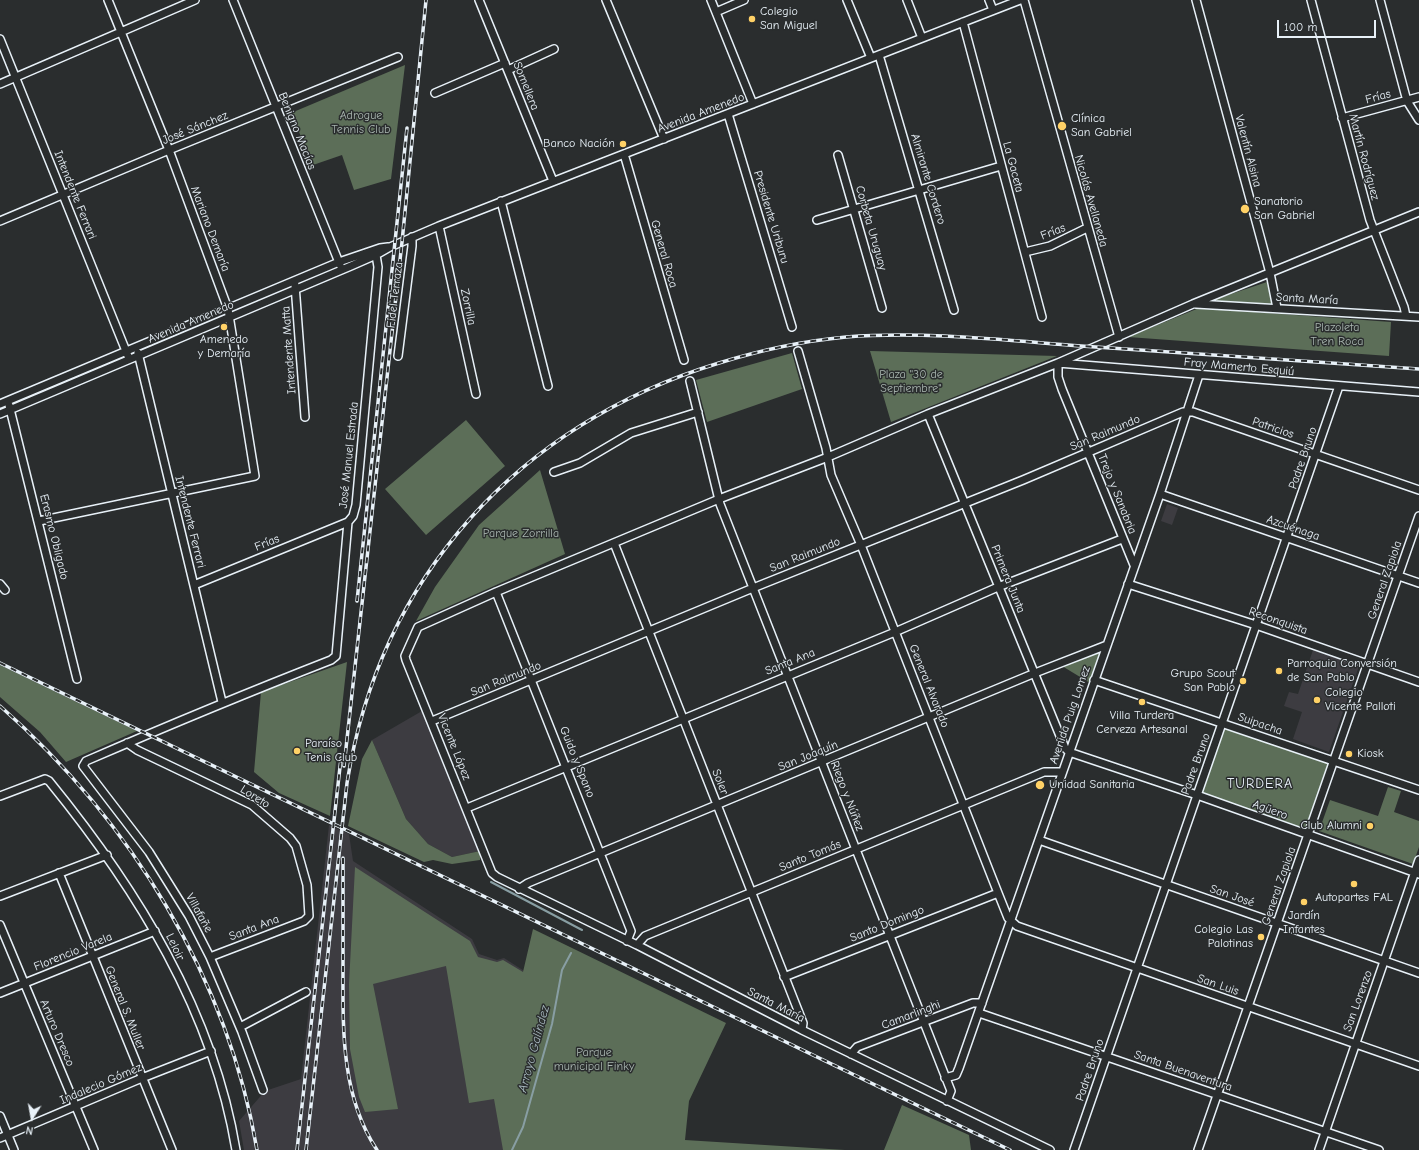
<!DOCTYPE html>
<meta charset="utf-8">
<style>
body{margin:0}
#map{position:relative;width:1419px;height:1150px;overflow:hidden;background:#2a2d2e;font-family:"Comic Neue",sans-serif}
canvas{display:block}
.north{position:absolute;left:12px;top:1098px;width:40px;height:40px;-webkit-text-stroke:3px #2a2d2e;paint-order:stroke;rotate:191deg;font-size:11px;font-weight:700;line-height:16px;text-align:center;color:#e8f1f8}
.north::after{content:'';display:block;margin:auto;width:14px;height:18px;background:#e8f1f8;clip-path:polygon(50% 0,100% 100%,50% 72%,0 100%)}
.scale{position:absolute;left:1277px;top:20px;width:99px;height:18px;box-sizing:border-box;border:2px solid #e8f1f8;border-top:0;padding-left:5px;font-size:12px;line-height:14px;white-space:nowrap;color:#e8f1f8;-webkit-text-stroke:3px #2a2d2e;paint-order:stroke}
</style>
<div id="map">
<canvas width="1419" height="1150"></canvas>
<div class="north">N</div>
<div class="scale">100 m</div>
</div>
<script>
const context = document.querySelector('canvas').getContext('2d');
context.lineJoin = 'round';
function paint(path, color) { context.fillStyle = color; context.fill(path, 'evenodd'); }
function strokePath(path, color, width, dash) { context.strokeStyle = color; context.lineWidth = width; context.lineCap = dash ? 'butt' : 'round'; context.setLineDash(dash || []); context.stroke(path); }
function write(font, color, halo, rows, align = 'center') {
  context.font = font + ' "Comic Neue",sans-serif'; context.lineWidth = 3; context.setLineDash([]); context.textBaseline = 'middle'; context.strokeStyle = halo; context.fillStyle = color; for (const [text, x, y, turn = 0] of rows) {
    context.save(); context.translate(x, y); context.rotate((+turn || 0) * Math.PI / 180); context.textAlign = isNaN(turn) ? turn : align; if (halo) context.strokeText(text, 0, 0); context.fillText(text, 0, 0); context.restore();
  }
}
const built = new Path2D(`
 M1167 504 1178 508 1172 525 1161 521Z
 M1313 650 1359 666 1329 752 1293 739 1302 712 1284 706 1289 692 1298 694Z
 M422 711 445 769 480 851 452 857 428 844 406 819 372 740Z
 M329 825 349 834 353 861 472 939 479 954 497 960 504 958 532 976 505 1150H244L239 1121 265 1091 301 1079Z`);
const green = new Path2D(`
 M405 65 391 179 354 190 342 155 313 165 291 113Z
 M1267 282 1272 304 1210 301Z
 M1199 308 1391 322 1389 356 1128 337Z
 M870 351 1057 356 891 422Z
 M792 353 802 389 707 422 696 380Z
 M466 420 505 466 426 535 385 489Z
 M540 470 565 554 416 621 435 587 479 525Z
 M1102 652 1090 683 1062 666Z
 M347 662 330 816 279 793 254 772 261 692Z
 M0 665 137 731 66 762 40 732 0 697Z
 M1223 722 1335 761 1308 836 1197 795Z
 M372 740 406 819 428 844 452 857 480 851V860L452 864 433 860 424 862 348 826 362 759Z
 M1388 787 1401 791 1394 812 1419 821V847L1413 864 1319 831 1330 800 1378 816Z
 M355 867 470 941 478 957 497 962 503 960 523 972 533 929 726 1023 689 1101 685 1140 845 1150H503L494 1099 469 1103 446 966 373 984 398 1109 365 1112 359 1097 350 1049 349 984Z
 M902 1105 969 1135 971 1150H884Z`);
const stream = new Path2D(`
 M491 882 582 930
 M512 1150 523 1127 552 1024 562 970 571 953`);
const minor = new Path2D(`
 M233 0 340 265
 M479 0 553 181
 M606 0 664 139
 M711 0 753 104
 M847 0 871 58
 M907 0 922 38
 M989 0 993 10
 M1024 0 1119 337
 M1196 0 1270 273 1277 308
 M1311 0 1370 220 1404 307 1406 316
 M1380 0 1407 101 1419 120
 M716 12 744 0
 M963 22 1042 317
 M0 39 128 356
 M879 55 954 310
 M508 70 554 49
 M0 84 195 0
 M435 93 505 63
 M728 114 792 327
 M1342 118 1419 97
 M624 154 684 360
 M838 155 882 308
 M501 201 548 386
 M817 220 1001 166
 M0 221 169 150 398 57
 M439 226 476 394
 M1025 252 1050 246 1087 228
 M295 285 305 417
 M1196 304 1419 317
 M798 351 826 448 831 475 861 545 998 893 1008 918 1017 926 1419 1066
 M138 353 222 702
 M398 356 412 246V237
 M690 381 720 504 951 1091 947 1101
 M0 404 339 262 380 248 388 247
 M9 405 77 679
 M0 414 351 266 376 255 390 247 439 226 1020 0
 M928 414 1065 748 1069 752 1197 795 1419 874
 M554 472 580 463 631 433 698 412
 M1160 494 1419 583
 M39 521 255 476 228 309 169 150 108 0
 M614 543 803 1023 802 1030
 M1134 565 1062 389 1058 377V363L1419 392
 M0 584 5 590
 M1128 584 1256 625 1419 682
 M194 585 348 522
 M496 592 631 931 627 941
 M1094 680 1419 790
 M432 721 753 588 1023 480 1183 412H1193L1419 490
 M127 743 137 750 252 805 290 838 296 846 307 885 309 916 304 921 210 957
 M0 796 45 779 49 781C137 889 213 1011 236 1150
 M467 808 895 632 998 587 1122 539
 M1039 840 1419 973
 M59 873 172 1150
 M519 889 528 883 1035 673 1107 645
 M0 896 107 855
 M0 925 94 1150
 M637 945 645 936 1044 772H1062
 M784 977 998 893
 M0 993 155 931
 M979 1013 1379 1150
 M240 1027 306 992
 M851 1054 857 1047 973 1003H982
 M945 1078 956 1075 959 1068 1160 494 1199 375
 M263 1090 242 1032 210 957 189 916 149 852 83 766 86 761C167 726 249 692 331 660L336 656 348 522 353 516 356 505 378 267 376 255
 M0 1116 14 1150
 M0 1138 142 1078 211 1051
 M1050 1150 802 1030 637 945 497 877 492 873 406 660 405 656 418 627 496 592 719 499 828 457 928 414 1058 363 1193 304 1419 212
 M1074 1150 1339 386
 M1198 1150 1419 516
 M1319 1150 1419 860`);
const rail = new Path2D(`
 M357 601 407 128
 M0 663 1010 1150
 M0 706C130 820 228 978 257 1150
 M344 766 402 242 426 0
 M343 858C343 893 343 927 343 962 343 1026 340 1094 377 1150
 M297 1150 341 758
 M306 1150 347 783C380 576 519 424 719 363 761 350 803 341 846 337 924 331 1003 340 1081 346 1193 353 1306 361 1419 369`);
const markers = [
 [752,19,4,"#ffd166"],
 [1062,126,5,"#ffd166"],
 [623,144,4,"#ffd166"],
 [1245,209,5,"#ffd166"],
 [224,327,4,"#ffd166"],
 [1279,671,4,"#ffd166"],
 [1243,681,4,"#ffd166"],
 [1317,700,4,"#ffd166"],
 [1142,702,4,"#ffd166"],
 [297,751,4,"#ffd166"],
 [1349,754,4,"#ffd166"],
 [1040,785,5,"#ffd166"],
 [1370,826,4,"#ffd166"],
 [1354,884,4,"#ffd166"],
 [1304,902,4,"#ffd166"],
 [1261,937,4,"#ffd166"]
];
const poiNames = [
 ["Colegio",760,12],
 ["San Miguel",760,26],
 ["Clínica",1071,119],
 ["San Gabriel",1071,133],
 ["Banco Nación",615,144,"right"],
 ["Sanatorio",1254,202],
 ["San Gabriel",1254,216],
 ["Amenedo",224,340,"center"],
 ["y Demaría",224,354,"center"],
 ["Parroquia Conversión",1287,664],
 ["de San Pablo",1287,678],
 ["Grupo Scout",1235,674,"right"],
 ["San Pablo",1235,688,"right"],
 ["Colegio",1325,693],
 ["Vicente Palloti",1325,707],
 ["Villa Turdera",1142,716,"center"],
 ["Cerveza Artesanal",1142,730,"center"],
 ["Paraíso",305,744],
 ["Tenis Club",305,758],
 ["Kiosk",1357,754],
 ["Unidad Sanitaria",1049,785],
 ["Club Alumni",1362,826,"right"],
 ["Autopartes FAL",1354,898,"center"],
 ["Jardín",1304,916,"center"],
 ["Infantes",1304,930,"center"],
 ["Colegio Las",1253,930,"right"],
 ["Palotinas",1253,944,"right"]
];
const streetNames = [
 ["Somellera",526,86,68],
 ["Frías",1378,97,-15],
 ["Avenida Amenedo",701,113,-21],
 ["José Sánchez",195,128,-22],
 ["Benigno Macías",297,131,68],
 ["Valentín Alsina",1248,151,75],
 ["Martín Rodríguez",1364,157,75],
 ["La Gaceta",1013,167,75],
 ["Almirante Cordero",928,179,73],
 ["Intendente Ferrari",75,195,68],
 ["Nicolás Avellaneda",1091,201,74],
 ["Presidente Uriburu",771,217,73],
 ["Corbeta Uruguay",871,228,74],
 ["Mariano Demaría",210,229,69],
 ["Frías",1053,232,-21],
 ["General Roca",664,254,74],
 ["Fidel Terraza",395,295,-83],
 ["Santa María",1307,299,3],
 ["Zorrilla",468,307,78],
 ["Avenida Amenedo",191,322,-23],
 ["Intendente Matta",289,350,-94],
 ["Fray Mamerto Esquiú",1239,367,5],
 ["Patricios",1273,428,19],
 ["San Raimundo",1105,433,-23],
 ["José Manuel Estrada",349,455,-84],
 ["Padre Bruno",1303,458,-71],
 ["Trejo y Sanabria",1117,494,68],
 ["Intendente Ferrari",190,522,76],
 ["Azcuénaga",1293,528,19],
 ["Erasmo Obligado",54,537,76],
 ["Frías",267,543,-22],
 ["San Raimundo",805,555,-22],
 ["Primera Junta",1008,579,68],
 ["General Zapiola",1385,580,-71],
 ["Reconquista",1278,621,19],
 ["Santa Ana",790,662,-22],
 ["San Raimundo",506,679,-22],
 ["General Alvarado",929,686,68],
 ["Avenida Puig Lomez",1070,715,-71],
 ["Suipacha",1260,724,19],
 ["Vicente López",454,747,68],
 ["San Joaquín",808,756,-22],
 ["Guido y Spano",577,762,68],
 ["Padre Bruno",1196,764,-70],
 ["Soler",720,782,68],
 ["Riego y Núñez",847,796,69],
 ["Loreto",255,797,32],
 ["Agüero",1270,810,20],
 ["Santo Tomás",810,856,-22],
 ["General Zapiola",1279,886,-71],
 ["San José",1232,896,19],
 ["Villafañe",199,913,61],
 ["Santo Domingo",887,924,-22],
 ["Santa Ana",254,928,-21],
 ["Leloir",175,947,64],
 ["Florencio Varela",73,952,-22],
 ["San Luis",1218,985,19],
 ["San Lorenzo",1358,1001,-70],
 ["Santa María",776,1005,27],
 ["General S. Muller",125,1008,68],
 ["Camarlinghi",911,1015,-21],
 ["Arturo Dresco",57,1033,67],
 ["Padre Bruno",1090,1070,-71],
 ["Santa Buenaventura",1183,1071,19],
 ["Indalecio Gómez",101,1084,-23]
];
const parkNames = [
 ["Adrogue",361,116],
 ["Tennis Club",361,130],
 ["Plazoleta",1337,328],
 ["Tren Roca",1337,342],
 ["Plaza \"30 de",911,375],
 ["Septiembre\"",911,389],
 ["Parque Zorrilla",521,534],
 ["Parque",594,1053],
 ["municipal Finky",594,1067]
];
const waterNames = [
 ["Arroyo Galíndez",534,1049,-75]
];
const quarterNames = [
 ["TURDERA",1260,784]
];
paint(built, '#3d3c41');
paint(green, '#5c6e58');
strokePath(stream, '#889ea3', 2);
strokePath(minor, '#e8f1f8', 10);
strokePath(minor, '#2a2d2e', 7);
strokePath(rail, '#e8f1f8', 3.5);
strokePath(rail, '#2a2d2e', 2, [6]);
for (const [x, y, r, color] of markers) { const dot = new Path2D(); dot.arc(x, y, r, 0, 2 * Math.PI); context.fillStyle = color; context.fill(dot); strokePath(dot, '#2a2d2e', 1.5); }
write('12px', '#e8f1f8', '#2a2d2e', poiNames, 'left');
write('12px', '#e8f1f8', '#2a2d2e', streetNames);
write('12px', '#a9b6b0', '#2a2d2e', parkNames);
write('italic 13px', '#a8b9bf', '#2a2d2e', waterNames);
context.letterSpacing = '1px';
write('14px', '#e8f1f8', '#2a2d2e', quarterNames);
context.letterSpacing = '0px';
</script>
